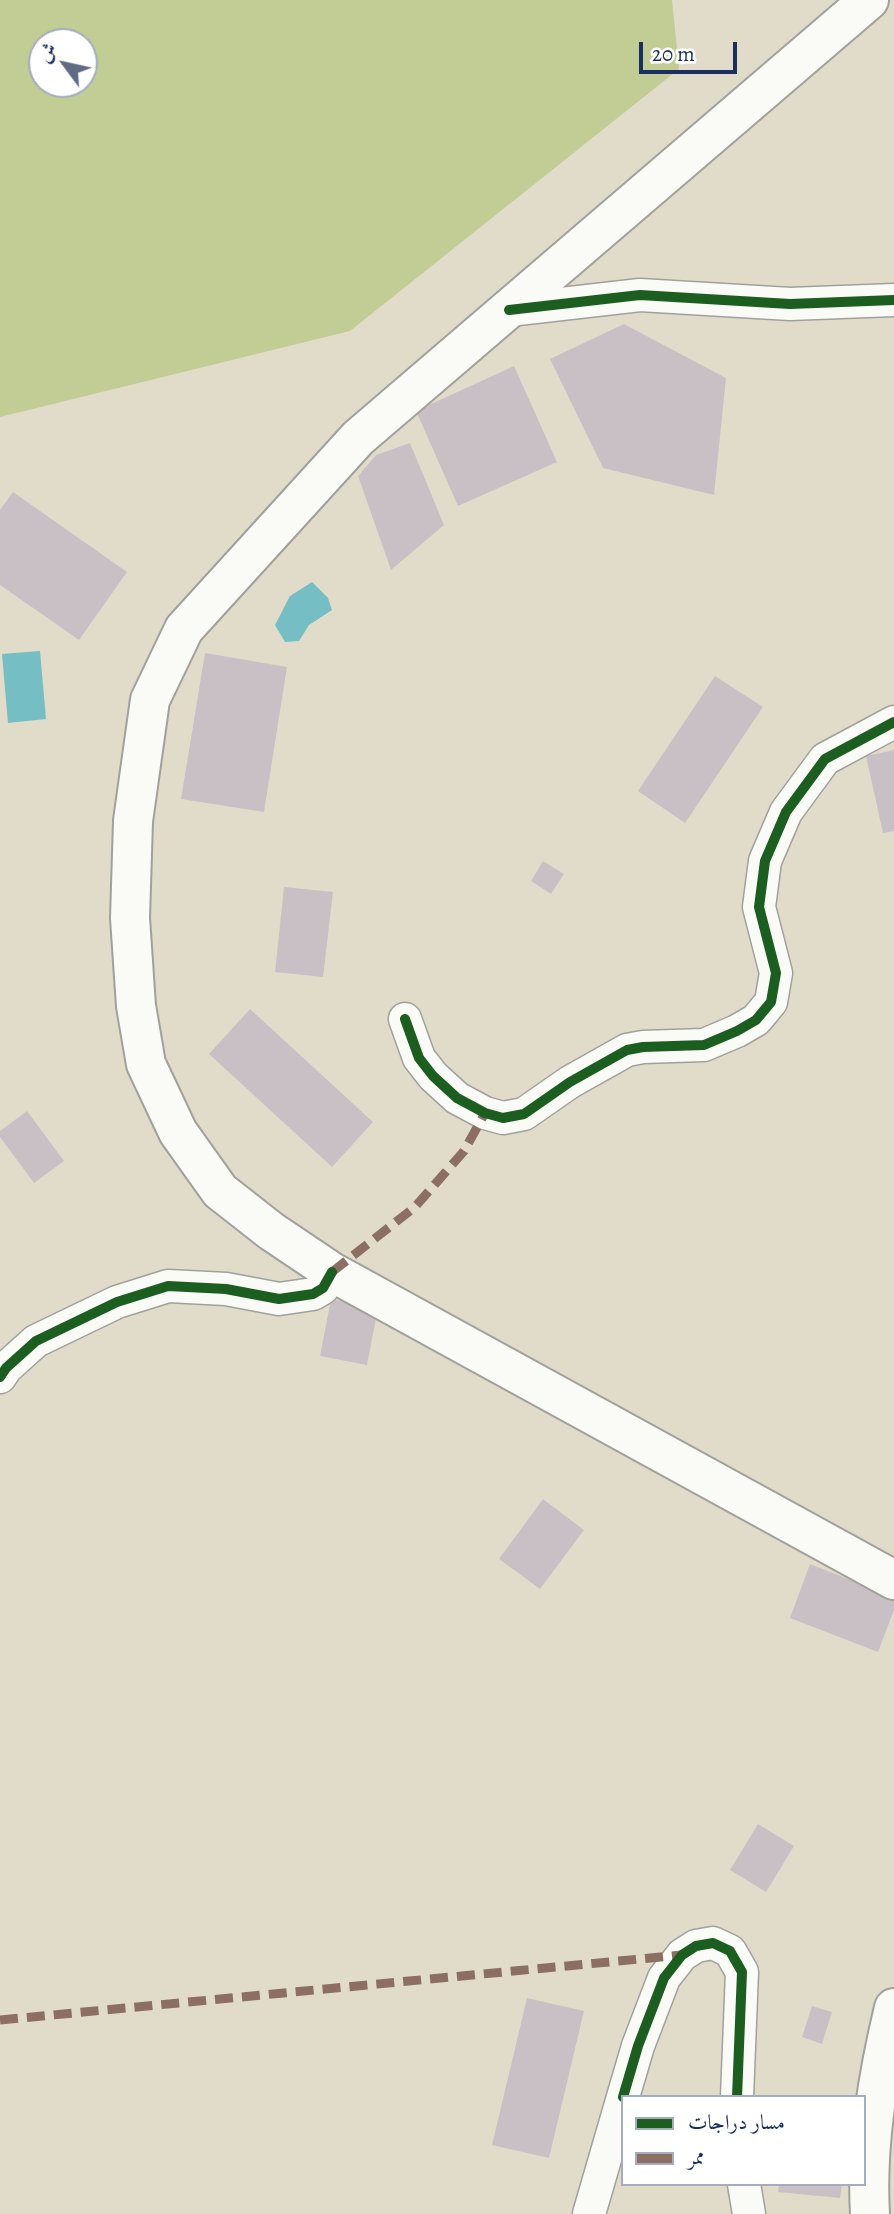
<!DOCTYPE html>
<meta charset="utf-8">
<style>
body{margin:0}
#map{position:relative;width:894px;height:2214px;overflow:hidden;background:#e1dcca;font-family:Alegreya,Amiri,serif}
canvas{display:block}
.legend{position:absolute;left:621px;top:2095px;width:245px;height:91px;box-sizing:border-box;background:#fff;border:2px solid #a4acbf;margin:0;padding:9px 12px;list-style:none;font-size:21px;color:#1b2f5e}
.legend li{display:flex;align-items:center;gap:14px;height:35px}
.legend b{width:35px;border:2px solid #a4acbf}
.north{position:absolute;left:28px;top:28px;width:70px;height:70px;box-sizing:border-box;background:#fff;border:2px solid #a4acbf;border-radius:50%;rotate:303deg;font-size:19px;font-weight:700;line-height:28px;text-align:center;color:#1b2f5e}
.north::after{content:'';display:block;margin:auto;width:24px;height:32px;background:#606c84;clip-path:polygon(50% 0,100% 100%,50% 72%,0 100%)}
.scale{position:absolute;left:639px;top:42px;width:98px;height:32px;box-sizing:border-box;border:4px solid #1b2f5e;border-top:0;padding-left:9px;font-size:21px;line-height:24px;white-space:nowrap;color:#1b2f5e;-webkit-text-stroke:5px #fff;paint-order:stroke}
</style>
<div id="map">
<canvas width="894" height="2214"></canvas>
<ul class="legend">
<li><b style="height:9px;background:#1b5e20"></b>مسار دراجات</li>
<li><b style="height:9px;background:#8d6e63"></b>ممر</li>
</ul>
<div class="north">ش</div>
<div class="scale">20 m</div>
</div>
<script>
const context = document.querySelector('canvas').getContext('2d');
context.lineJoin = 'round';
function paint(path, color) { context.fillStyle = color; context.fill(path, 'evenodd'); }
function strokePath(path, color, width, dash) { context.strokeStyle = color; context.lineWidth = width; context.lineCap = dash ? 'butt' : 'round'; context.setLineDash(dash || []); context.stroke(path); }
const green = new Path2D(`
 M0 0H672L679 69 350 331 0 417ZM42 42H84V84H42Z`);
const water = new Path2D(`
 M312 582 328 598 332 610 309 625 299 641 285 642 275 625 290 596Z
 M40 651 46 719 8 723 2 654Z`);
const building = new Path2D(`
 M624 324 726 378 714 495 603 468 550 359Z
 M514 366 557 462 458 506 416 411Z
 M410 443 444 525 391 570 358 476 376 455Z
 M13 492 127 572 79 640 0 585V510Z
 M205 653 287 667 264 812 181 799Z
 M715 676 763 707 685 823 638 791Z
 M894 750V831L883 833 866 756Z
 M543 861 564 874 551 894 531 881Z
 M284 887 333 892 323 977 275 972Z
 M250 1009 373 1122 332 1167 209 1054Z
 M27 1111 64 1161 34 1183 0 1137V1131Z
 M331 1299 378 1308 367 1365 320 1356Z
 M543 1499 584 1530 540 1589 499 1559Z
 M810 1564 894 1597V1610L878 1652 790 1618Z
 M758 1824 794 1846 766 1892 730 1870Z
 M527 1998 584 2011 549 2158 492 2145Z
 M812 2006 832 2012 822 2044 802 2037Z
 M779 2184H842L840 2198 778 2192Z`);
const minor = new Path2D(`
 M509 310 640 295 790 304 894 300
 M405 1019 419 1058 433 1076 457 1098 485 1113 503 1118 524 1114 570 1082 627 1050 643 1047 704 1045 737 1031 756 1020 771 1002 776 973 759 907 765 861 786 812 825 759 894 722
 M0 1377 6 1368 36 1341 117 1302 168 1286 226 1289 279 1299 313 1294 323 1288 332 1272
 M623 2097 638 2046 664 1978 682 1955 696 1946 713 1943 730 1951 742 1972 737 2097
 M744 2184 749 2214
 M589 2214 623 2097`);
const secondary = new Path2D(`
 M869 0 358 438 184 629 150 700 133 821 130 918 136 1006 146 1064 178 1132 220 1191 271 1231 332 1272 894 1580
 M870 2214C866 2145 878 2075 894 2008`);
const quiet = new Path2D(`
 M332 1272 415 1207 464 1151 485 1113
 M0 2020 682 1955`);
const cycleway = new Path2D(`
 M509 310 640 295 790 304 894 300
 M405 1019 419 1058 433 1076 457 1098 485 1113 503 1118 524 1114 570 1082 627 1050 643 1047 704 1045 737 1031 756 1020 771 1002 776 973 759 907 765 861 786 812 825 759 894 722
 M0 1377 6 1368 36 1341 117 1302 168 1286 226 1289 279 1299 313 1294 323 1288 332 1272
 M623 2097 638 2046 664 1978 682 1955 696 1946 713 1943 730 1951 742 1972 737 2097`);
paint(green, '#c1cd94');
paint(water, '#74bec4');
paint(building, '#c9c0c5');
strokePath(minor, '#a1a19c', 35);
strokePath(secondary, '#a1a19c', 42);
strokePath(minor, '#fafaf7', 32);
strokePath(secondary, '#fafaf7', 38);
strokePath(quiet, '#8d6e63', 9, [18, 9]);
strokePath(cycleway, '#1b5e20', 10);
</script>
